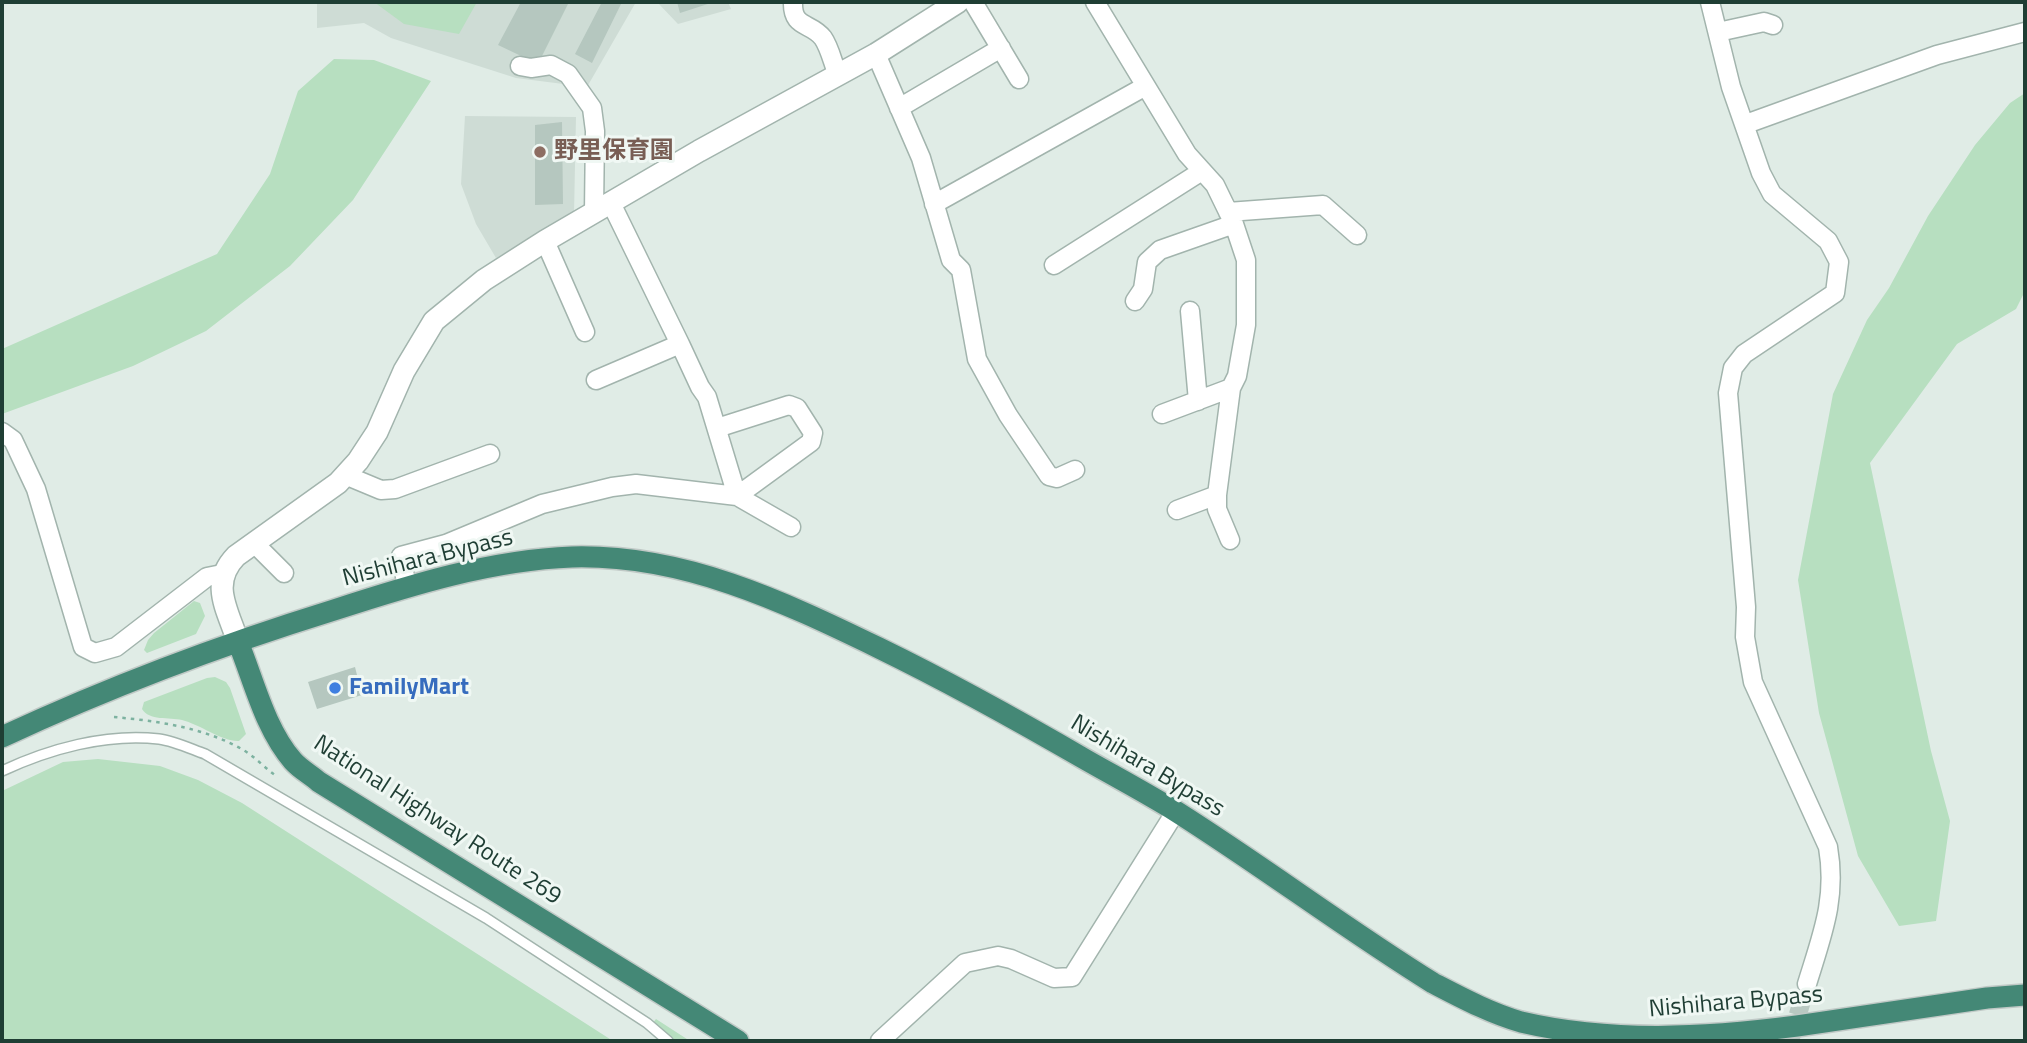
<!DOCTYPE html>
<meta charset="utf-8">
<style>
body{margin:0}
#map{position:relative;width:2027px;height:1043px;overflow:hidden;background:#e0ece6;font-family:"Titillium Web",sans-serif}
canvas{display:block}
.frame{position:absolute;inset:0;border:4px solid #1f3e34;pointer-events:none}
</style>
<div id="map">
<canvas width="2027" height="1043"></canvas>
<div class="frame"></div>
</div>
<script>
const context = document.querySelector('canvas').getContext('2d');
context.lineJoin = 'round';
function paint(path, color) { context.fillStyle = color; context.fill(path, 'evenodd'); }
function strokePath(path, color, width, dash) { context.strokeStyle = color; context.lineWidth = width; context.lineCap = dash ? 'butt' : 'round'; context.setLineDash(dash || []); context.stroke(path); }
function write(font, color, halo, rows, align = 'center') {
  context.font = font + ' "Titillium Web","Noto Sans JP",sans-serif'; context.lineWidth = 6; context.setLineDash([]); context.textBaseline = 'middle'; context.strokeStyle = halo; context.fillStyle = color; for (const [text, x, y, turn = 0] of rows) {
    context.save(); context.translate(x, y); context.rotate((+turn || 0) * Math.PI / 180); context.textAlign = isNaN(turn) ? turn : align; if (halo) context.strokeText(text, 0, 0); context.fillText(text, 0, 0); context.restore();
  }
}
const built = new Path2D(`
 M317 2H636L587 87 516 78 391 38 364 23 317 28Z
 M657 2H728L731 9 678 24Z
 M465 116 576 117 574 214 496 258 476 224 461 184Z`);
const green = new Path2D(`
 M374 2H477L459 34 404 24Z
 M334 59 374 60 431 81 353 200 290 266 206 331 133 366 2 414V349L217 254 270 174 298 91Z
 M2025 93V291L2016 309 1957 344 1870 463 1931 751 1950 821 1936 921 1899 926 1858 856 1819 713 1798 580 1833 394 1867 320 1889 288 1928 216 1975 145 2010 103Z
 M194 601 200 603 205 616 196 634 147 653 144 650 148 640 154 633Z
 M215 677 226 682 230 688 246 734 239 741C223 742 199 724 182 720 169 717 149 721 142 709L144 702 207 678Z
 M98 759 160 766 198 780 242 803 613 1041H2V791L63 762Z
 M656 1019 690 1041H670L651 1025Z`);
const building = new Path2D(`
 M521 2H569L538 64 498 45Z
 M602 2H622L592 63 575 54Z
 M677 2H714L680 13Z
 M562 122 563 204 535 205V125Z
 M355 667 362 695 317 709 308 682Z`);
const minorTunnel = new Path2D(`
 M1790 1041 1807 984`);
const path = new Path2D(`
 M114 717C158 721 207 728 245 751 256 758 265 768 275 775`);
const service = new Path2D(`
 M2 771C49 749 106 733 159 739 174 741 191 749 205 754L486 918 647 1023 668 1041`);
const minor = new Path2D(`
 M793 2C792 29 811 22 823 38 830 48 833 64 838 75
 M973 2 1019 79
 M1095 2 1187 154 1215 185 1234 224 1246 260V325L1237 376 1231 388 1162 414
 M1710 2 1731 87 1761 173 1772 194 1828 241 1839 262 1835 293 1744 354 1733 368 1728 393 1746 607 1745 637 1753 682 1828 847C1837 899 1822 935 1807 984
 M1718 32 1764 22 1773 25
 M876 54 921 158 951 260 961 270 977 359 1008 415 1049 476 1057 478 1075 470
 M520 66 531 68 551 65 568 74 592 108 595 131 594 212
 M899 108 1001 48
 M1746 124 1937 55 2025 32
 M934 204 1144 87
 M1228 212 1323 205 1357 235
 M545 241 585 332
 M1054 265 1202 171
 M1135 301 1143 289 1147 262 1160 250 1234 224
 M1190 311 1198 401
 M680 344 700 387 707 397 737 496 811 442 813 433 797 408 789 405 717 428
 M596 380 680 344 611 203
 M2 432 13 440 36 489 83 647 95 653 116 647 207 577 222 574
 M345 475 381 490 395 489 490 454
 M1217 495V509L1230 540
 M1177 510 1217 495 1231 388
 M254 543 284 573
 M407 587 401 556 446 544 542 504 612 487 636 484 737 496 791 527
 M880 1041 965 963 998 956 1011 959 1054 978 1072 977 1176 811`);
const tertiary = new Path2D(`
 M238 642C228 610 209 584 236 556L338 483 358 461 377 432 404 371 434 321 484 280 545 241 699 151 876 54 958 2`);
const trunk = new Path2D(`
 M238 642C254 681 265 729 293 761 300 769 311 775 319 782L738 1041
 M2 737C109 687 221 645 334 610 411 585 491 560 572 557 683 554 782 601 879 648 951 683 1019 721 1088 761 1118 778 1148 794 1177 812 1264 867 1346 929 1433 983 1462 998 1490 1013 1521 1022 1611 1043 1705 1038 1797 1026 1860 1017 1923 1007 1987 998L2025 995`);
const markers = [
 [540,152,7,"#8d6e63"],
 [335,688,7,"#3f7fe0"]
];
const educationNames = [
 ["野里保育園",554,152]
];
const streetNames = [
 ["Nishihara Bypass",428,559,-14],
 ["Nishihara Bypass",1147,767,31],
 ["National Highway Route 269",437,821,33],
 ["Nishihara Bypass",1736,1003,-5]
];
const shopNames = [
 ["FamilyMart",349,688]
];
paint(built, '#cedcd5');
paint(green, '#b7dfc0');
paint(building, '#b5c7bf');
strokePath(minorTunnel, '#b9c9c2', 18, [18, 9]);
strokePath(service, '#a2b4ad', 12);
strokePath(minor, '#a2b4ad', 21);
strokePath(tertiary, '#a2b4ad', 24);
strokePath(trunk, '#c0c9c6', 24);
strokePath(path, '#7db2a0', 2.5, [3.5, 5]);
strokePath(service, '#fff', 9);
strokePath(minor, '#fff', 18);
strokePath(tertiary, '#fff', 21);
strokePath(trunk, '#448876', 21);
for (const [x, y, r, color] of markers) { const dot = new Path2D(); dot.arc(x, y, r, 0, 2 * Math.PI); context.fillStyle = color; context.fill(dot); strokePath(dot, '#f0f8f4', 2.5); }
write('bold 24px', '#785e54', '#f0f8f4', educationNames, 'left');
write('24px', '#1f3e34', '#f0f8f4', streetNames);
write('bold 24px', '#366cbe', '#f0f8f4', shopNames, 'left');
</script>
